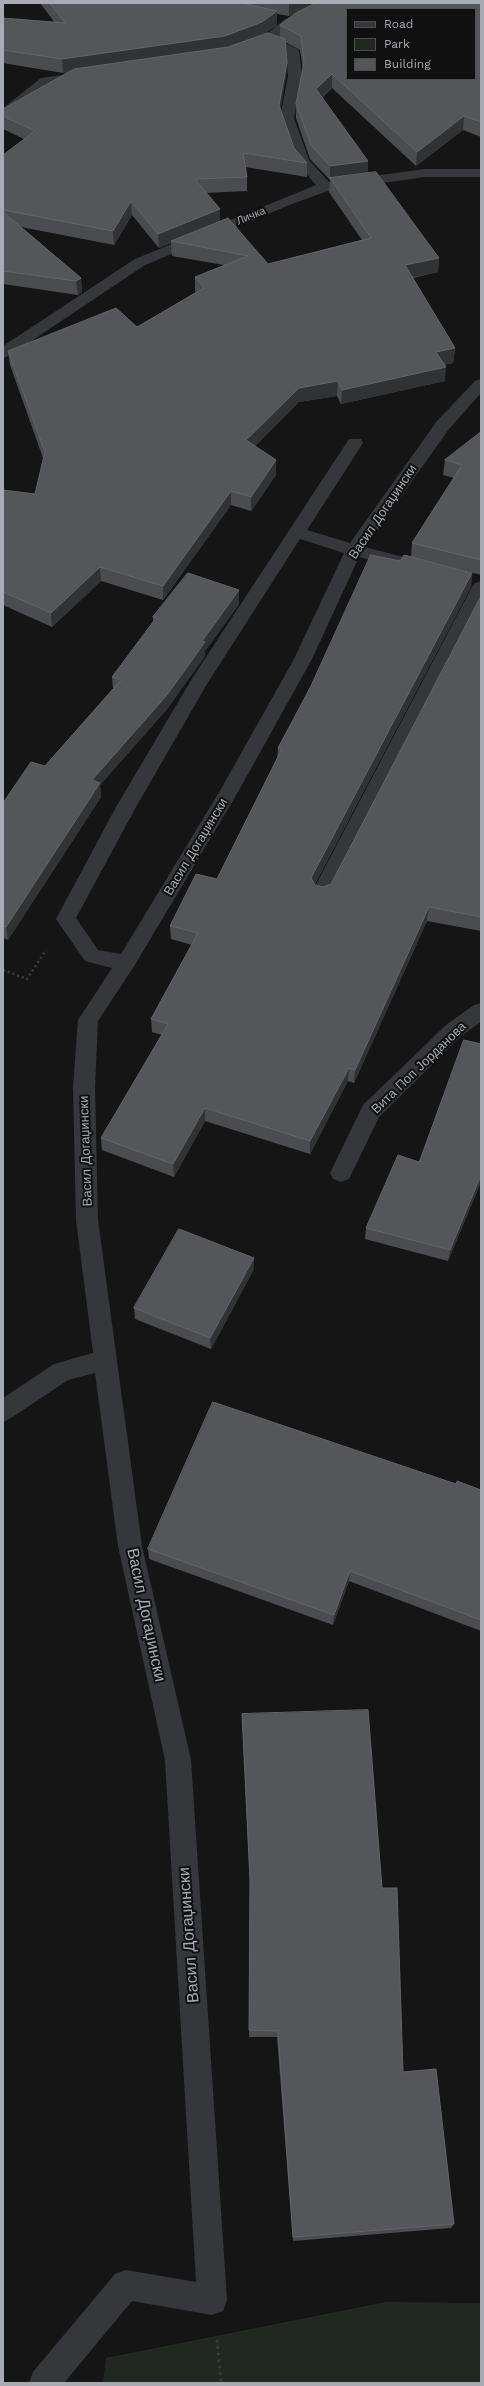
<!DOCTYPE html>
<meta charset="utf-8">
<style>
body{margin:0}
#map{position:relative;width:484px;height:2386px;overflow:hidden;background:#151516;font-family:"Work Sans",sans-serif}
canvas{display:block}
.frame{position:absolute;inset:0;border:4px solid #a8abb4;pointer-events:none}
.legend{position:absolute;left:346px;top:8px;width:130px;height:72px;box-sizing:border-box;background:#101011;border:1px solid #4d4e52;margin:0;padding:5px 7px;list-style:none;font-size:12px;color:#a8abb4}
.legend li{display:flex;align-items:center;gap:8px;height:20px}
.legend b{width:20px;border:1px solid #4d4e52}
</style>
<div id="map">
<canvas width="484" height="2386"></canvas>
<div class="frame"></div>
<ul class="legend">
<li><b style="height:5px;background:#36373b"></b>Road</li>
<li><b style="height:11px;background:#212822"></b>Park</li>
<li><b style="height:11px;background:#55565a"></b>Building</li>
</ul>
</div>
<script>
const context = document.querySelector('canvas').getContext('2d');
context.lineJoin = 'round';
function paint(path, color) { context.fillStyle = color; context.fill(path, 'evenodd'); }
function strokePath(path, color, width, dash) { context.strokeStyle = color; context.lineWidth = width; context.lineCap = dash ? 'butt' : 'round'; context.setLineDash(dash || []); context.stroke(path); }
function write(font, color, halo, rows, align = 'center') {
  context.font = font + ' "Work Sans",sans-serif'; context.lineWidth = 4; context.setLineDash([]); context.textBaseline = 'middle'; context.strokeStyle = halo; context.fillStyle = color; for (const [text, x, y, turn = 0] of rows) {
    context.save(); context.translate(x, y); context.rotate((+turn || 0) * Math.PI / 180); context.textAlign = isNaN(turn) ? turn : align; if (halo) context.strokeText(text, 0, 0); context.fillText(text, 0, 0); context.restore();
  }
}
const green = new Path2D(`
 M386 2302 481 2303V2383H103L106 2358Z`);
const pathFar1 = new Path2D(`
 M3 970 27 979 46 950`);
const path = new Path2D(`
 M217 2340 221 2383`);
const minor = new Path2D(`
 M322 3H340L295 25 277 39 299 50 302 76 294 118 309 160 329 182 425 169H481V177H425L328 191 292 204 145 265 9 356 3 358V346L135 259 316 185 295 161 280 118 288 76 286 52 267 45 247 51 240 47 242 44 263 37 285 19Z
 M84 72 91 76 89 79 50 85 8 118 3 119V108L41 78Z
 M481 379V393L449 429 365 547 426 563 429 567 426 571 420 573 359 557 312 659 238 792 133 968 98 1021 95 1087 98 1220 142 1546 191 1760 227 2300 223 2311 212 2315 132 2301 64 2383H29L33 2372 115 2274 126 2270 196 2282 165 1760 118 1546 95 1373 68 1380 11 1418 3 1422V1398L54 1364 93 1353 76 1220 73 1087 78 1020 112 968 85 961 56 919 116 807 193 677 349 439H361L363 443 307 530 350 543 437 421 475 381ZM300 539 344 553 294 659 221 789 121 954 98 950 76 918 136 807 207 684Z
 M481 581V604L332 892 329 897 322 899 315 897 312 892 472 587 475 583Z
 M481 1003V1022L461 1036 379 1117 349 1179 341 1182 333 1179 330 1173 363 1105 447 1024 474 1005Z`);
const wall = new Path2D(`
 M40 3H481V137L463 130 416 166 332 88 322 98 368 173 439 258 438 272 413 278 455 348 453 363 444 365 445 381 341 404 337 396 299 402 255 446 276 460V475L251 511 231 505 163 600 101 581 52 627 3 605V490L35 494 43 458 10 365 8 351 137 327 196 292 195 291V277L224 265 172 256 171 243 159 248 132 215 114 245 21 227 81 278 82 292 78 295 3 284V155L24 139 3 129V109L68 72 63 73 3 63V18L55 23ZM277 14 289 16 294 14 280 25V37L264 34 277 25ZM285 42 300 50 303 69 296 104V118L310 159 330 180 329 192 362 240 268 264 220 221V209L206 193 247 191V177L245 167 307 177V163L294 148 280 109 286 76 287 62Z
 M481 432V575L411 557 412 543 454 478 443 475 445 460Z
 M400 561 472 573 471 587 315 884V885L323 887 331 884 481 596V931L427 921 354 1083 348 1081 310 1154 205 1121 174 1177 102 1150 101 1138 162 1035 152 1032 151 1019 192 945 171 939 170 926 217 879 277 758 278 748Z
 M239 590V604L205 651V656L167 709 100 785 101 797 8 940 3 938V803L45 766 113 689 112 677 153 622V617Z
 M481 1044V1182L448 1261 365 1239 366 1228 419 1162Z
 M254 1269 211 1349 135 1319 134 1308Z
 M456 1484 481 1490V1631L349 1581 333 1625 149 1559 148 1549Z
 M242 1714 382 1888 403 2072 454 2224 451 2228 293 2241 277 2037H249L250 1887Z`);
const shadedWall = new Path2D(`
 M289 3H318L289 16Z
 M277 11V25L262 36 225 50 63 73 62 59Z
 M287 62 286 76 279 118V105Z
 M332 74V88L315 103 316 89Z
 M464 116 463 130 416 166 417 152Z
 M368 161V175L330 178V166Z
 M131 201 132 215 114 245 113 231Z
 M220 209V223L171 241V243L159 248 158 234Z
 M439 258 438 272 404 279 405 265Z
 M81 278 82 292 78 295 76 281Z
 M455 348 453 363 435 367 436 352Z
 M446 367 445 381 341 404 342 390Z
 M338 381 337 396 299 402 246 454V440L299 388Z
 M276 460V475L251 511V497Z
 M231 491V505L163 600V586Z
 M100 567 101 581 52 627 51 613Z
 M472 573 471 587 311 891V878Z
 M239 590V604L205 651V656L167 709 100 785 101 797 8 940 6 927 92 780 202 641Z
 M429 907 427 921 354 1083 355 1070Z
 M349 1068 348 1081 310 1154V1141Z
 M205 1108V1121L174 1177 173 1164Z
 M481 1175V1182L448 1261 450 1250Z
 M254 1258V1269L211 1349 210 1338Z
 M350 1571 349 1581 333 1625 334 1615Z`);
const building = new Path2D(`
 M50 3H242L277 11 262 22 225 36 62 59 3 50V18L65 23Z
 M316 3H481V122L464 116 417 152 332 74 316 89 368 161 330 166 311 145 296 104 304 62 301 36 280 25 296 13ZM347 9H475V79H347Z
 M268 33 285 39 287 62 279 105 294 148 307 163 243 153 247 177 195 179 220 209 158 234 131 201 113 231 3 210V155L35 131 3 116V109L74 69 228 47Z
 M376 172 439 258 405 265 455 348 436 352 446 367 342 390 338 381 299 388 246 440 276 460 251 497 231 491 163 586 100 567 51 613 3 592V490L35 494 45 452 8 351 116 308 137 327 204 288 195 277 248 256 171 241 228 218 268 264 371 238 330 178Z
 M3 212 81 278 76 281 3 271Z
 M481 432V560L412 543 462 465 445 460Z
 M371 555 400 561 404 555 472 573 311 878 315 885 323 887 331 884 481 596V917L429 907 355 1070 349 1068 310 1141 205 1108 173 1164 101 1138 168 1024 151 1019 198 933 170 926 196 874 217 879 282 749 278 748 310 688Z
 M188 573 239 590 202 641 205 642 167 695 92 780 100 783 6 927 3 926V803L31 762 45 766 121 680 112 677 156 618 153 617Z
 M464 1040 481 1044V1175L450 1250 366 1228 398 1155 419 1162Z
 M179 1229 254 1258 210 1338 134 1308Z
 M213 1402 456 1484 457 1481 481 1490V1620L350 1571 334 1615 148 1549Z
 M368 1710 382 1888H397L403 2072 436 2069 454 2224 293 2237 278 2031 249 2030 250 1879 242 1714Z`);
const farStreetnames = [
 ["Личка",251,216,-22]
];
const streetNames = [
 ["Васил Догаџински",383,512,-56],
 ["Васил Догаџински",196,847,-59],
 ["Вита Поп Јорданова",419,1068,-44],
 ["Васил Догаџински",86,1151,-92]
];
const nearStreetnames = [
 ["Васил Догаџински",146,1615,78],
 ["Васил Догаџински",189,1935,-94]
];
paint(green, '#212822');
strokePath(pathFar1, '#3c3d41', 2.5, [2, 3]);
strokePath(path, '#3c3d41', 3, [2.5, 4]);
paint(minor, '#36373b');
paint(wall, '#4b4c50');
paint(shadedWall, '#313234');
paint(building, '#55565a');
strokePath(building, '#626468', 1);
write('11px', '#a8abb4', '#101011', farStreetnames);
write('13px', '#a8abb4', '#101011', streetNames);
write('16px', '#a8abb4', '#101011', nearStreetnames);
</script>
